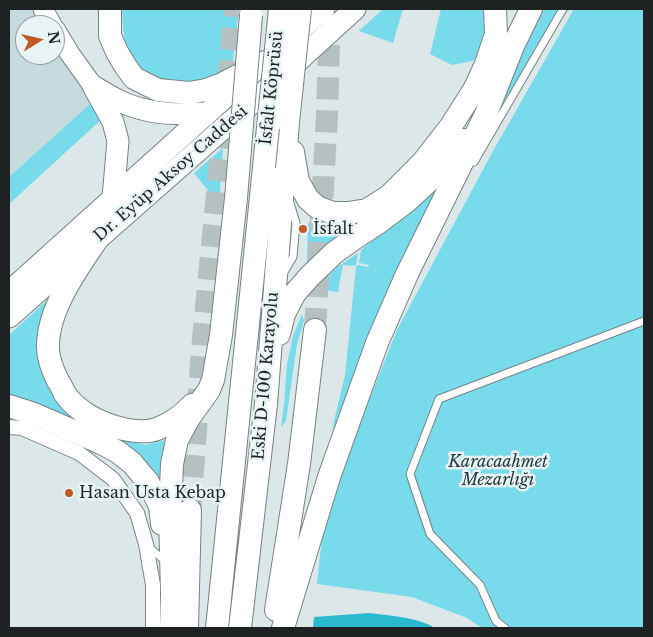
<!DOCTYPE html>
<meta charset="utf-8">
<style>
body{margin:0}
#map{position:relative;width:653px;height:637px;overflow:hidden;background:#dbe7e9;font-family:"Libre Baskerville",serif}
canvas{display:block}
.frame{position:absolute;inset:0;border:10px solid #1e2223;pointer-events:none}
.north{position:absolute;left:15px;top:15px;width:50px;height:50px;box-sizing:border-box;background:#e8f4f6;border:1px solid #97a0a2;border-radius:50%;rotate:81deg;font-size:14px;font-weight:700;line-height:20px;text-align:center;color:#1e2223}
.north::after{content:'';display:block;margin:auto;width:18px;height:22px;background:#bf5b26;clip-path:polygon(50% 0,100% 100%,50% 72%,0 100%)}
</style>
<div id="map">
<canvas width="653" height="637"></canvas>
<div class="frame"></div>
<div class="north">N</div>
</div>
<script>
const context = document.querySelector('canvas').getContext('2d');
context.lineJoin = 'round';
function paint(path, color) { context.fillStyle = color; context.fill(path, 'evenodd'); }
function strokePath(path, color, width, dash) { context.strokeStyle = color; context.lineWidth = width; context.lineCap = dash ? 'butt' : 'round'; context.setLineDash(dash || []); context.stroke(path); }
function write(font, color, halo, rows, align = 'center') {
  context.font = font + ' "Libre Baskerville",serif'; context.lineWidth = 5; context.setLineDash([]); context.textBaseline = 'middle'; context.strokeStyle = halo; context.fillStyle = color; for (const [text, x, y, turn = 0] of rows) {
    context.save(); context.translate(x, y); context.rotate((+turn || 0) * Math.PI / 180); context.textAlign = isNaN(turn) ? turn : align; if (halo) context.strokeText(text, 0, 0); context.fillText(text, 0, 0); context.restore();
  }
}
const built = new Path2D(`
 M9 9H38L47 25H25V55H55V40L91 103 9 177Z`);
const green = new Path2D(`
 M122 9H239L232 68 224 75 180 86 143 72 126 47 123 29Z
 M383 9H403L393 43 359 31Z
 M441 9H489L481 55 472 61 452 65 430 54Z
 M542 9H569L498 109 496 104Z
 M574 9H644V628H482L467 618 412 597 317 584 325 510 397 330 493 151Z
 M91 103 102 119 9 204V177Z
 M223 148 219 204 194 173Z
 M443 182 330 455 334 421 345 375 356 267 358 265 368 267 369 265 359 263 361 250Z
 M313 218C329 227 349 226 367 226L308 265 307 263 308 225 311 219Z
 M358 253 356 266 343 265 338 292 316 289 336 268Z
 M55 293 44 343 104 434 145 445 166 440 162 491 36 404 9 394V335Z
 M302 314 304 321 297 344 286 421 281 427 284 404 287 364 293 336Z`);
const water = new Path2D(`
 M369 613C391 616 417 617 435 628H313L314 617Z`);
const trunkTunnel = new Path2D(`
 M315 330 327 116 329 45 331 17
 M190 510 203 338 235 9`);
const service = new Path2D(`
 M474 162 563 9
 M284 272 293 257 296 223 290 203
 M148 546 166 562
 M505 628 496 621 480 585 430 534 410 474 439 399 644 321`);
const minor = new Path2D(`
 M9 427 22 428 79 453 113 479 137 513 146 544 153 585V628`);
const secondary = new Path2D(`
 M43 9 52 25
 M55 29 70 54 93 86`);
const primary = new Path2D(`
 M289 40 324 9
 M93 86C108 95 124 105 142 109 164 115 186 114 208 113
 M93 86 113 122 118 141 113 198
 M9 292 253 72
 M9 317 243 111 355 9`);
const trunk = new Path2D(`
 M110 9V36L117 52 126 67 134 78 158 90 189 93 206 90 222 84 265 62
 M293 152 298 181 308 199 317 207 333 213H348L367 210 389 196 423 162 451 126 474 90 486 64 496 34 495 9
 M98 238C77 269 47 310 48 348 48 359 53 371 58 381 61 385 63 390 65 394 78 413 102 424 123 429 134 431 147 433 157 429 170 424 182 416 192 405
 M279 334 284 314 295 293 310 276 334 253 355 238 378 223 406 202 431 179 464 140
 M9 406 34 414 101 443 118 452 132 463 148 482 160 506 162 524
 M276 610 299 464 315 330
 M171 628 172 594 170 511 172 464 177 440 189 418 209 390 213 380 221 335 236 198
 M187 628 190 510
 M217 628 264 167
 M240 628 266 404 288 122
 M283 628 329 477 377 343 407 274 486 114 513 46 531 9`);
const trunkBridge = new Path2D(`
 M288 122 300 9
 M264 167 280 9
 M236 198 251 15`);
const markers = [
 [303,229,5,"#bf5b26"],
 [69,493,5,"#bf5b26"]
];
const streetNames = [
 ["İsfalt Köprüsü",272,88,-84],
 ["Dr. Eyüp Aksoy Caddesi",171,174,-41],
 ["Eski D-100 Karayolu",266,376,-85]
];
const poiNames = [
 ["İsfalt",313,229],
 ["Hasan Usta Kebap",79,493]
];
const parkNames = [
 ["Karacaahmet",498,462],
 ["Mezarlığı",498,480]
];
paint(built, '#c6dbde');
paint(green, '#77dbec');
paint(water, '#2abacf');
strokePath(trunkTunnel, '#b5c0c1', 22, [22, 11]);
strokePath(service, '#778284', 9);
strokePath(minor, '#778284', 16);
strokePath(secondary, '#778284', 21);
strokePath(primary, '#778284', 23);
strokePath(trunk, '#778284', 24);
strokePath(service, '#fff', 7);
strokePath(minor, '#fff', 14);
strokePath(secondary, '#fff', 19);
strokePath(primary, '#fff', 21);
strokePath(trunk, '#fff', 22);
strokePath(trunkBridge, '#778284', 24, []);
strokePath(trunkBridge, '#fff', 22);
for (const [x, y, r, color] of markers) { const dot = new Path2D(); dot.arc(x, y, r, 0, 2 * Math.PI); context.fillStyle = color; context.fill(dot); strokePath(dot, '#e8f4f6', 2); }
write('16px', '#1e2223', '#e8f4f6', streetNames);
write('16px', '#1e2223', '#e8f4f6', poiNames, 'left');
write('italic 16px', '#22393d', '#e8f4f6', parkNames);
</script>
